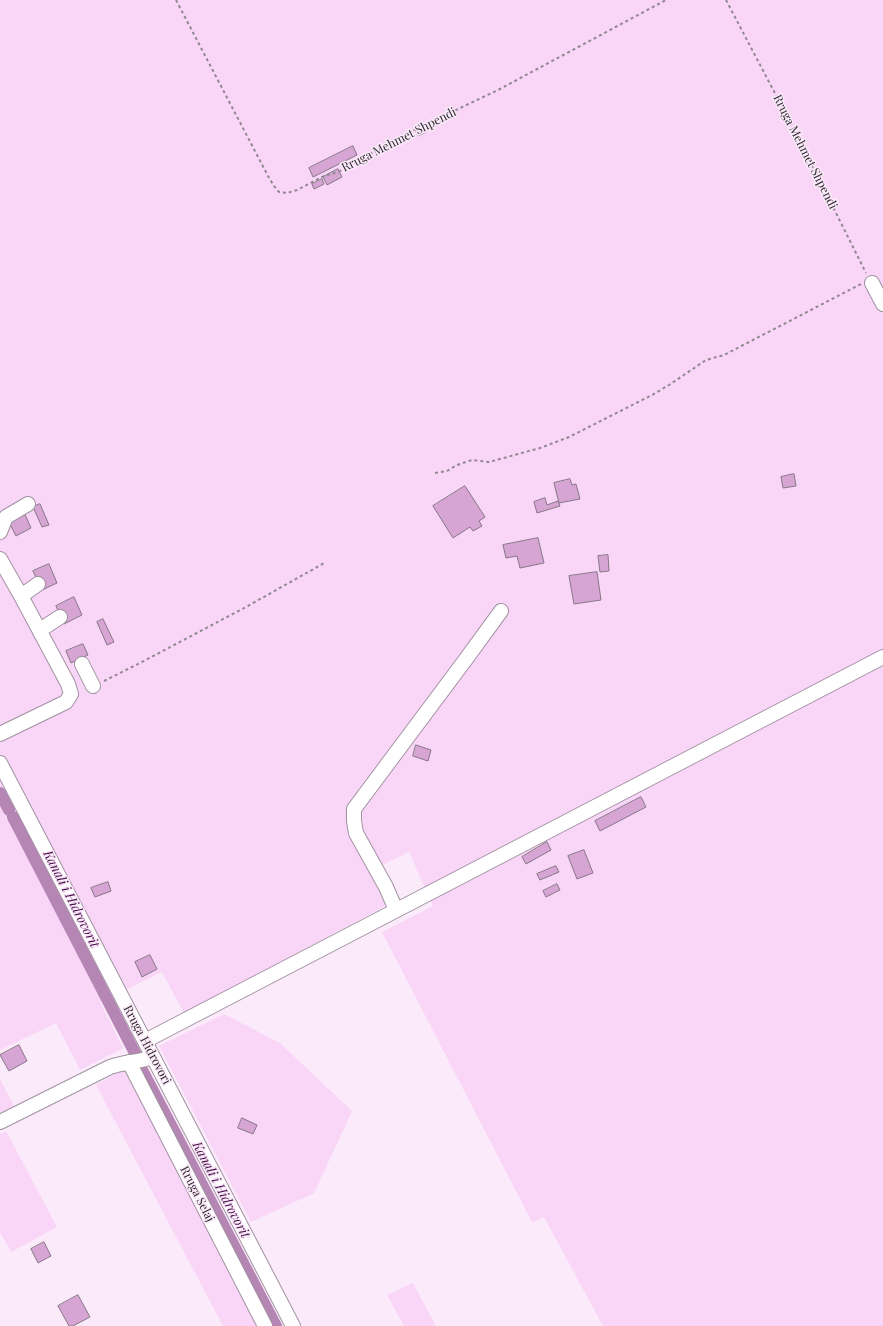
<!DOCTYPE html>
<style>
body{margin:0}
canvas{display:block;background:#fbebfa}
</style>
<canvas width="883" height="1326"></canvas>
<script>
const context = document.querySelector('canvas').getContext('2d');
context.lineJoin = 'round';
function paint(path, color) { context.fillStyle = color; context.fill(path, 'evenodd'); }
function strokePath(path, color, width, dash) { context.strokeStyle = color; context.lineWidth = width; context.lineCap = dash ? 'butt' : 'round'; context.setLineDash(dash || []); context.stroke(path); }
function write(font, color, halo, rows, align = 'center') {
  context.font = font + ' "Playfair Display",serif'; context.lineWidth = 3; context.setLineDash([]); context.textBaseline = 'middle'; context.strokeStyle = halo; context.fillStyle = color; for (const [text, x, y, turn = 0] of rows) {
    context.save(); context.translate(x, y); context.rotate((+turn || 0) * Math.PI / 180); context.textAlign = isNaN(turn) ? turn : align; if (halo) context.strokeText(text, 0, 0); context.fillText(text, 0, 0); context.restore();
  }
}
const green = new Path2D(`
 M0 0H883V1326H603L544 1217 532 1222 382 932 433 906 409 852 370 871 387 905 184 1013 162 972 100 1002 123 1048 80 1070 56 1023 0 1050Z
 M224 1014 280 1043 352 1111 314 1193 251 1222 159 1046Z
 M125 1068 261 1326H223L96 1085Z
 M0 1079 14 1106 0 1113Z
 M6 1131 57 1227 11 1252 0 1232V1134Z
 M413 1283 436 1326H404L387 1295Z`);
const canal = new Path2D(`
 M0 793 9 810
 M13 817 137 1057
 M141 1068 276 1326`);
const building = new Path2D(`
 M424 125 426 132 418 136 415 129Z
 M353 146 357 155 313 177 309 168Z
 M338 169 342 177 327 185 323 177Z
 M322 179 324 184 314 189 312 184Z
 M794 474 796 486 783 488 781 477Z
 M570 479 572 485 576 484 580 499 559 503 554 483Z
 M465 486 485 517 479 521 482 526 473 531 470 527 453 538 433 506Z
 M545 498 547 505 558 501 560 506 537 513 534 502Z
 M40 504 49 525 42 527 33 507Z
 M23 510 31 528 16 536 7 518Z
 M538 538 544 563 520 568 517 556 506 558 503 545Z
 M608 555 609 571 600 572 598 556Z
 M49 564 57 583 42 590 33 571Z
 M597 572 601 600 574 604 569 576Z
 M74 597 82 615 64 624 56 606Z
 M103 619 114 642 107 645 97 622Z
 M83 644 88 655 71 663 66 651Z
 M416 745 431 750 428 761 413 756Z
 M641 797 646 807 600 831 595 821Z
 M547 842 551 850 526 864 522 857Z
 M584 850 593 873 577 879 568 856Z
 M556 866 559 872 540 880 537 874Z
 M108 882 111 891 95 897 91 888Z
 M557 884 560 890 546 897 543 891Z
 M150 955 157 969 142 977 135 962Z
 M19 1045 27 1061 9 1071 0 1055Z
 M242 1118 257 1125 253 1134 238 1128Z
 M44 1242 51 1256 38 1263 31 1249Z
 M78 1295 90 1317 73 1326H69L58 1306Z`);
const path = new Path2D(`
 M176 0 268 176 274 186 279 192 287 193 297 190 322 177 340 171 353 165 366 156 416 129 498 90 666 0
 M726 0 800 141 866 273
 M435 473 447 471 457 465 472 460 489 462 540 448 569 437 652 395 669 385 706 360 724 355 861 284
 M104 681 140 663 246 607 326 562`);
const minor = new Path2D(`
 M872 283 883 304
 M0 532 6 517 28 504
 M0 559 21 596 68 684 71 694 66 702 0 734
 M21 596 38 584
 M40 632 43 628 60 617
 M82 664 93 686
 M0 763 293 1326
 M396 910 386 887 356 833 354 821V809L466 659 501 611
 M145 1041 883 657
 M129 1062 265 1326
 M0 1122 110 1067C124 1062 139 1062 153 1057`);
const streetNames = [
 ["Rruga Mehmet Shpendi",399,140,-27],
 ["Rruga Mehmet Shpendi",805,152,63],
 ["Rruga Hidrovori",147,1045,62],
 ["Rruga Selaj",197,1194,63]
];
const waterNames = [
 ["Kanali i Hidrovorit",71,899,63],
 ["Kanali i Hidrovorit",221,1190,62]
];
paint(green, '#f9d5f7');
strokePath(canal, '#b585b4', 12);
paint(building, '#d6a5d4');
strokePath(building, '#877886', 1);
strokePath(minor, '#a192a1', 16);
strokePath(path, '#928892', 2, [3, 3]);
strokePath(minor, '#fff', 14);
write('12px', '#302a30', '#fbebfa', streetNames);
write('italic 13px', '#460b47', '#fbebfa', waterNames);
</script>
